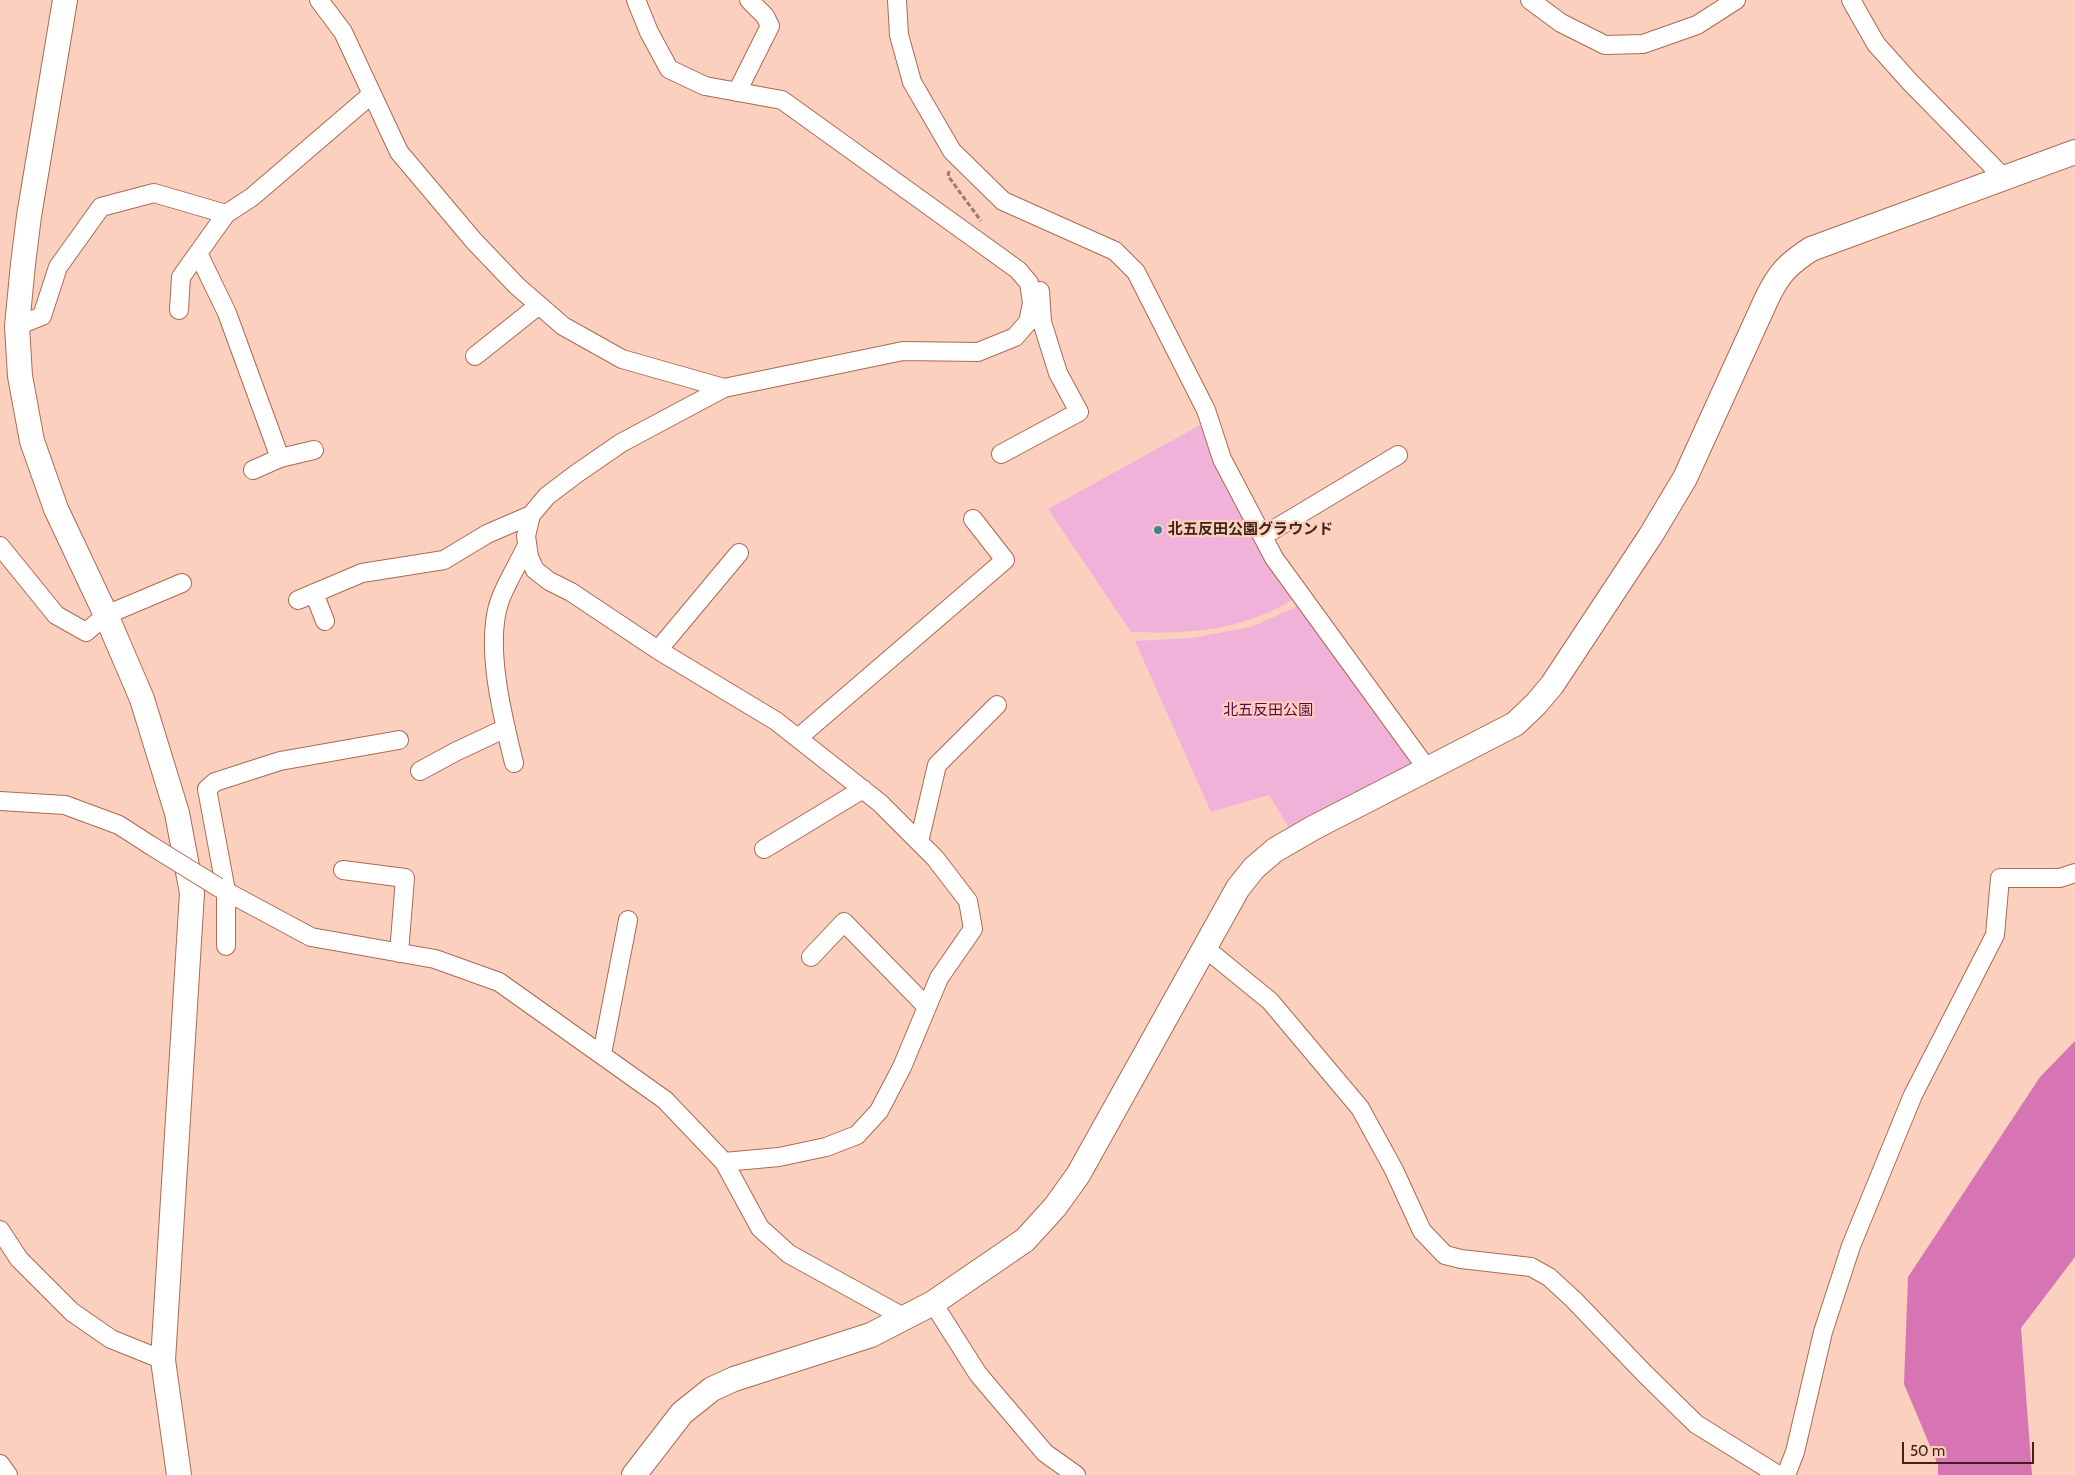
<!DOCTYPE html>
<meta charset="utf-8">
<style>
body{margin:0}
#map{position:relative;width:2075px;height:1475px;overflow:hidden;background:#fcd0bf;font-family:Cabin,sans-serif}
canvas{display:block}
.scale{position:absolute;left:1902px;top:1442px;width:132px;height:22px;box-sizing:border-box;border:2px solid #3d2218;border-top:0;padding-left:6px;font-size:15px;line-height:18px;white-space:nowrap;color:#3d2218;-webkit-text-stroke:4px #fcd0bf;paint-order:stroke}
</style>
<div id="map">
<canvas width="2075" height="1475"></canvas>
<div class="scale">50 m</div>
</div>
<script>
const context = document.querySelector('canvas').getContext('2d');
context.lineJoin = 'round';
function paint(path, color) { context.fillStyle = color; context.fill(path, 'evenodd'); }
function strokePath(path, color, width, dash) { context.strokeStyle = color; context.lineWidth = width; context.lineCap = dash ? 'butt' : 'round'; context.setLineDash(dash || []); context.stroke(path); }
function write(font, color, halo, rows, align = 'center') {
  context.font = font + ' Cabin,"Noto Sans JP",sans-serif'; context.lineWidth = 4.5; context.setLineDash([]); context.textBaseline = 'middle'; context.strokeStyle = halo; context.fillStyle = color; for (const [text, x, y, turn = 0] of rows) {
    context.save(); context.translate(x, y); context.rotate((+turn || 0) * Math.PI / 180); context.textAlign = isNaN(turn) ? turn : align; if (halo) context.strokeText(text, 0, 0); context.fillText(text, 0, 0); context.restore();
  }
}
const green = new Path2D(`
 M1202 424 1222 479 1294 599C1241 631 1191 634 1131 632L1048 509Z
 M1298 606 1411 764 1291 831 1269 795 1211 812 1135 641 1192 638 1251 627Z`);
const forest = new Path2D(`
 M2075 1041V1257L2021 1328 2032 1475H1938V1465L1904 1384 1908 1277 2040 1077Z`);
const path = new Path2D(`
 M949 171 948 176 981 221`);
const street = new Path2D(`
 M319 0 343 32 399 152 474 241 517 286 563 326 622 359 724 388
 M636 0 649 32 669 69 705 86 782 100 1018 270 1029 283 1032 303 1028 322 1015 337 978 352 903 351 724 388 621 443 576 474 547 496 531 515 526 536 529 557 535 570 549 581 571 592 658 650 776 721 880 803 935 858 968 901 973 929 939 978 902 1067 879 1111 857 1135 826 1147 779 1157 724 1162
 M897 0 899 35 912 82 952 151 1003 201 1115 251 1136 272 1206 410 1222 459 1274 558 1428 770
 M1530 0 1561 23 1605 45 1643 44 1697 25 1736 0
 M1851 0 1876 44 1910 82 2005 179
 M737 92 770 26 765 16 749 0
 M198 253 227 313 280 458 253 470
 M179 310 181 277 226 214
 M17 326 42 316 58 267 101 207 154 193 226 214 252 197 372 94
 M475 356 539 305
 M1001 454 1079 412 1058 373 1042 322 1040 291
 M280 458 314 450
 M1263 536 1398 455
 M0 546 56 615 86 632 106 615 182 583
 M314 593 325 621
 M298 600 362 573 444 560 487 534 531 515
 M658 650 739 553
 M798 738 1005 560 973 519
 M514 763C503 718 484 644 500 600 507 581 519 563 527 545
 M420 771 455 752 506 728
 M0 801 65 805 119 825 150 845
 M919 842 937 765 997 705
 M764 849 863 789
 M343 870 405 878 399 953
 M218 887 311 937 435 959 499 982 665 1100 724 1162 760 1228 789 1254 905 1318
 M226 946V891L207 789 215 782 280 761 399 740
 M1205 948 1270 1001 1360 1108 1394 1170 1422 1231 1445 1255 1461 1259 1531 1267 1549 1277 1574 1300 1645 1374 1696 1424 1778 1475
 M811 957 844 922 927 1007
 M602 1054 628 920
 M0 1230 19 1259 72 1312 111 1339 163 1360
 M933 1303 978 1374 1045 1453 1076 1475
 M0 1464 8 1475
 M1786 1475 1795 1452 1823 1332 1851 1246 1913 1095 1995 935 2000 878H2060L2075 873`);
const secondary = new Path2D(`
 M65 0 29 216 23 264 17 326 20 376 32 441 56 509 106 615 142 699 177 813 192 893 163 1360 179 1475
 M634 1475 682 1413 712 1389 734 1379 871 1335 933 1303 1025 1240 1055 1207 1078 1175 1238 888 1254 868 1275 850 1313 828 1515 724 1536 704 1552 685 1651 535 1685 478 1767 298C1779 273 1788 264 1811 249L2075 152`);
const streetBridge = new Path2D(`
 M150 845 218 887`);
const markers = [
 [1158,530,5,"#428196"]
];
const poiNames = [
 ["北五反田公園グラウンド",1168,530]
];
const parkNames = [
 ["北五反田公園",1268,711]
];
paint(green, '#f0b2d8');
paint(forest, '#d674b4');
strokePath(street, '#ab6a51', 20);
strokePath(secondary, '#ab6a51', 26);
strokePath(path, '#9e7a6d', 3, [5, 2.5]);
strokePath(street, '#fff', 18);
strokePath(secondary, '#fff', 24);
strokePath(streetBridge, '#ab6a51', 20, []);
strokePath(streetBridge, '#fff', 18);
for (const [x, y, r, color] of markers) { const dot = new Path2D(); dot.arc(x, y, r, 0, 2 * Math.PI); context.fillStyle = color; context.fill(dot); strokePath(dot, '#fcd0bf', 2); }
write('bold 15px', '#3d2218', '#fcd0bf', poiNames, 'left');
write('15px', '#62054b', '#fcd0bf', parkNames);
</script>
